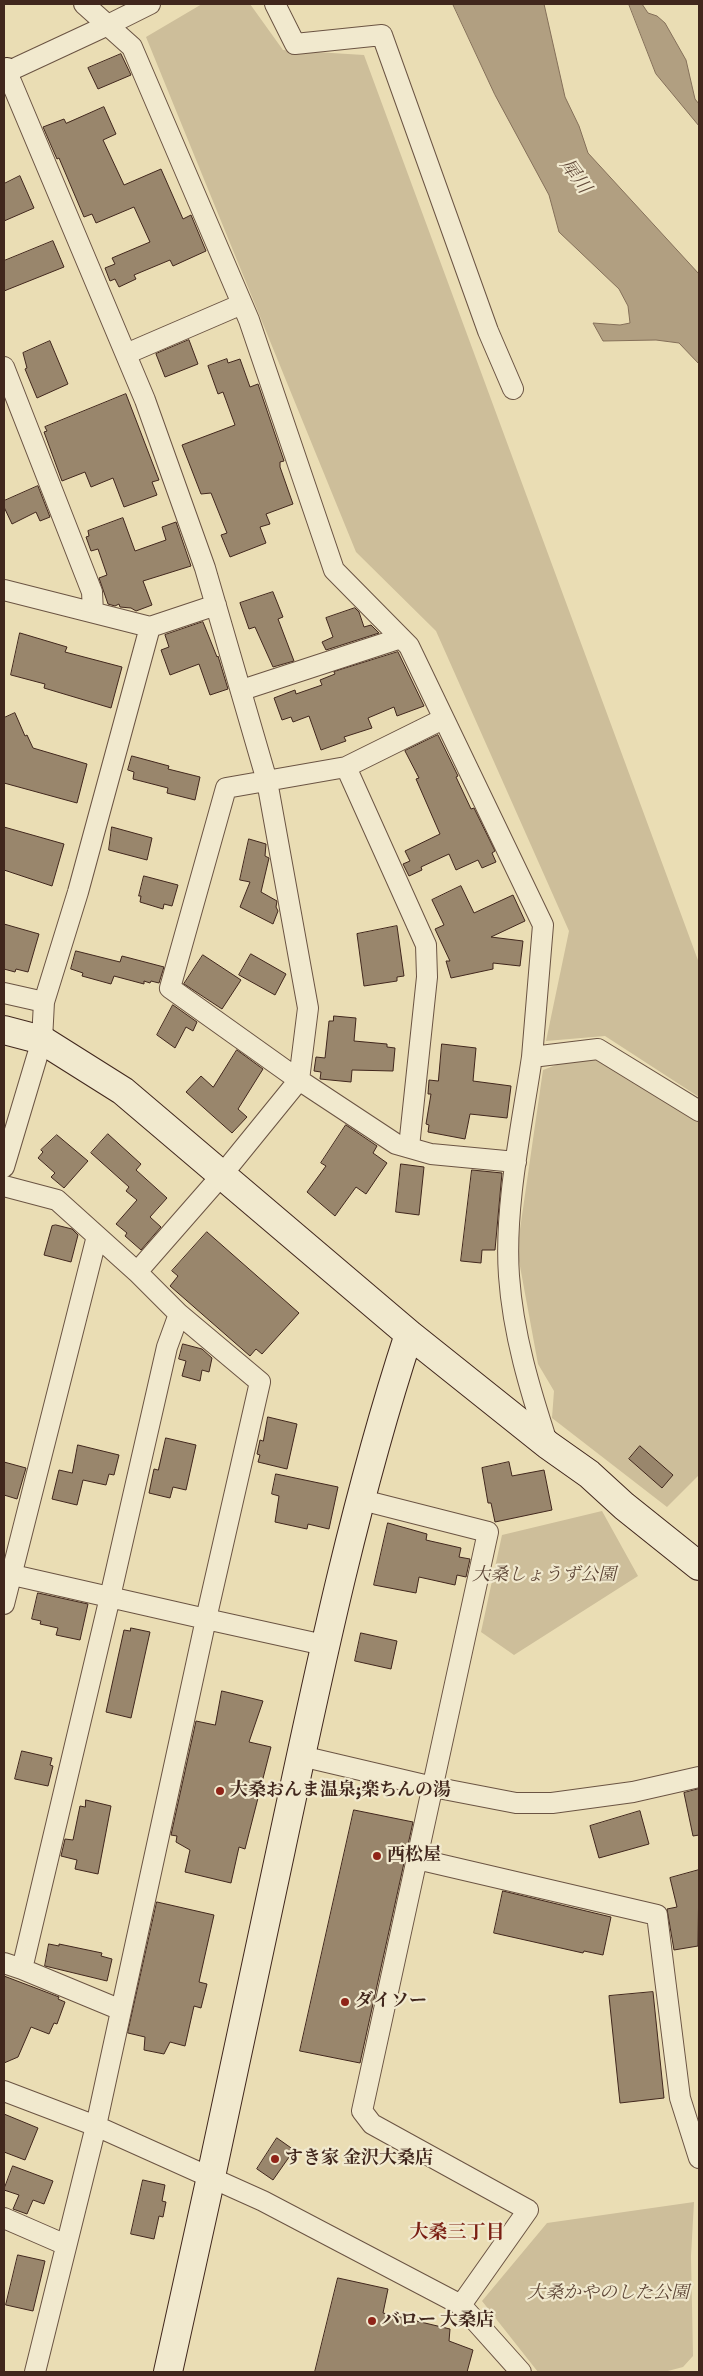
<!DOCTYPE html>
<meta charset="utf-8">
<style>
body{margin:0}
#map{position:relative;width:703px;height:2376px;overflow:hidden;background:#eaddb4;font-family:"IM FELL English",serif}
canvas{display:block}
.frame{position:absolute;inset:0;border:5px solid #41271d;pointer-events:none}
</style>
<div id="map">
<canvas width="703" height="2376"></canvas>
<div class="frame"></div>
</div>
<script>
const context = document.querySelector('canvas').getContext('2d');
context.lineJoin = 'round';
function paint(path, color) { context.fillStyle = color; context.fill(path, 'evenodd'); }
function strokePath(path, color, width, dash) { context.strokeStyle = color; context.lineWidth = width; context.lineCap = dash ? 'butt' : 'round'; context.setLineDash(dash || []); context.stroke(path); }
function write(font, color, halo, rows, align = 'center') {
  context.font = font + ' "IM FELL English","Noto Serif JP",serif'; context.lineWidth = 4.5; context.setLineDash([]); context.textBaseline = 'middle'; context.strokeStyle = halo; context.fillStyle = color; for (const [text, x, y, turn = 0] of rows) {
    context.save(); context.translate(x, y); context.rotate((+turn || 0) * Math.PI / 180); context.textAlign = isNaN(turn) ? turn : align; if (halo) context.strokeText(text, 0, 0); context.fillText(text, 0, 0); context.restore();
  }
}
const green = new Path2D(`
 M202 4H250L283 50 364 55 699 963V1097L605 1036 546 1041 569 931 436 631 356 552 146 37Z
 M598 1049 699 1111V1475L667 1507 552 1418 554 1391 538 1364 517 1250 543 1070Z
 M602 1511 638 1576 514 1655 481 1632 502 1535Z
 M694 2202 691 2256 693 2356 683 2367 664 2372H538L482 2301 547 2223Z`);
const water = new Path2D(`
 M453 4H544L565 97 579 126 588 153 699 274V364L679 343 656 340 603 341 593 323 620 325 630 323 628 306 619 289 559 232 549 195 495 95Z
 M629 4H642L648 13 657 16 665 23 686 60 695 99 699 104V126L656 74Z`);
const building = new Path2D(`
 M121 54 131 75 98 89 88 68Z
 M104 107 116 134 103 140 124 185 161 169 183 219 191 215 206 251 173 266 170 260 134 275 136 279 119 287 115 279 110 281 105 268 115 264 112 258 150 242 134 207 96 223 92 214 84 217 59 158 57 159 43 127 64 119 66 123Z
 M20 176 34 208 4 221V184Z
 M53 241 64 267 4 291V261Z
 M189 340 198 364 165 377 156 354Z
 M50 341 68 384 37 398 25 369 27 368 23 353Z
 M227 359 228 363 240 359 250 387 258 384 284 461 280 462V467L293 504 266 514 270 524 260 527 266 543 230 557 221 535 227 533 211 493 201 494 182 445 235 425 223 392 218 394 208 366Z
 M126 394 159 480 152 482 157 495 124 507 113 478 91 487 85 472 62 481 44 432 47 431 45 427Z
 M38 486 50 517 40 521 36 512 12 524 4 507V501Z
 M123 518 135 551 166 540 162 527 176 522 191 566 143 581 152 605 136 611 131 608 120 607 119 604 115 606 108 604 99 578 107 575 98 549 91 551 86 537 89 536 88 531Z
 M273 592 283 617 278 619 294 661 273 667 255 627 249 629 240 603Z
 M355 608 359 612 364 627 371 625 379 633 326 650 322 642 333 637 326 618Z
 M203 622 217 657 218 656 228 689 210 695 199 664 170 675 161 650 169 647 165 635Z
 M20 633 67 647 65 652 122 667 111 708 44 688 45 684 11 675Z
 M398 652 424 706 397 716 394 707 368 718 372 728 344 737 346 741 321 750 309 716 293 722 291 717 282 720 274 698 295 690 296 694 322 685 320 680 335 674 334 672Z
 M15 713 25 736 27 735 33 748 87 764 77 803 4 783V718Z
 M438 735 458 776 456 777 471 809 474 808 495 851 492 853 496 862 482 868 478 860 456 870 449 854 421 867 422 870 409 876 403 864 410 861 405 851 440 834 416 779 419 778 405 751Z
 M132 756 169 766 168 769 200 777 195 800 167 793 168 788 133 779 134 772 128 770Z
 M4 827 64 844 52 886 4 870Z
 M112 827 152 838 147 860 109 850Z
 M249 839 266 844 265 856 269 858 261 892 277 901 276 907 278 911 273 924 240 907 250 882 240 880Z
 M144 876 178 885 172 906 164 904 163 909 140 902 141 896H139Z
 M461 886 474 913 513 895 525 921 491 937 523 941 520 966 493 963V969L451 978 446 961H450L435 929 444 925 432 900Z
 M4 924 39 934 28 972 16 969 15 972 4 969Z
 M397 926 404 976 397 977V981L364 986 357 934Z
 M76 951 120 962 122 956 164 967 159 983 151 981 150 983 144 981V984L114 976 111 984 82 976 83 973 71 969Z
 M251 954 286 974 275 995 239 975Z
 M203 955 241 980 222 1009 184 984Z
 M173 1005 197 1022 193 1031 186 1027 175 1048 157 1035Z
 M334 1016 356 1018 354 1041 387 1044V1047L395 1048 393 1071 352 1070 351 1082 320 1079 321 1072 314 1071 316 1057 325 1058 329 1021H333Z
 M442 1044 476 1048 473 1081 511 1086 507 1118 470 1114 465 1139 428 1132 429 1125 426 1124 431 1094H428L429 1080 438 1081Z
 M237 1050 263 1069 238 1109 247 1117 232 1133 186 1092 201 1076 213 1087Z
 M346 1125 377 1146 373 1153 387 1163 366 1194 356 1187 335 1216 307 1192 326 1166 321 1163Z
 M108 1134 141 1164 136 1170 167 1198 150 1217 161 1227 141 1250 125 1236 127 1233 116 1224 137 1200 126 1191 129 1187 91 1153Z
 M57 1135 88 1161 64 1188 51 1177 55 1173 38 1158 43 1152 41 1150Z
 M401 1164 424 1167 419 1215 396 1212Z
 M472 1170 502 1173 495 1250H482L481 1263 461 1261Z
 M56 1225 72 1229 78 1235 71 1262 44 1255 52 1226Z
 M207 1232 299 1313 262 1354 256 1349 250 1356 170 1286 178 1276 172 1271Z
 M183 1344 202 1349 212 1358 209 1372 202 1370 200 1381 182 1376 186 1361 179 1359Z
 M268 1417 297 1424 287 1469 258 1462 260 1455 257 1454 260 1440 263 1441Z
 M166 1438 196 1445 186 1490 173 1487 170 1498 149 1493 154 1469 158 1470Z
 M78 1445 119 1455 114 1475 109 1474 106 1485 83 1480 77 1505 52 1499 59 1470 72 1473Z
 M640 1446 673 1475 662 1488 629 1459Z
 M4 1462 26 1468 17 1499 4 1495Z
 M509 1462 512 1476 544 1470 552 1510 495 1522 491 1503H488L482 1468Z
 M276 1474 338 1487 329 1529 308 1524 307 1529 275 1522 279 1496 272 1494Z
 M388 1523 427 1534 426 1540 461 1548 459 1557 470 1559 466 1577 457 1575 455 1585 419 1577 416 1593 374 1585Z
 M38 1593 88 1604 80 1640 56 1635 58 1628 40 1624 41 1621 32 1619Z
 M131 1628 150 1632 131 1718 106 1712 124 1630 130 1631Z
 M361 1633 397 1641 391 1669 355 1661Z
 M222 1691 263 1701 249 1742 271 1747 245 1849 239 1847 231 1883 185 1872 190 1850 176 1842 177 1836 171 1835 196 1721 215 1725Z
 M22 1751 52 1758 50 1765 53 1766 48 1786 15 1779Z
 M699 1789V1835L693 1836 684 1793Z
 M86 1800 111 1806 98 1874 75 1869 77 1860 61 1856 65 1839 73 1840 80 1806 85 1807Z
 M354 1810 413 1822 360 2063 300 2051Z
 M640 1811 649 1844 599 1858 590 1826Z
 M699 1870 698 1946 674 1950 667 1909 677 1907 670 1878Z
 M503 1891 611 1917 603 1955 584 1951 583 1953 494 1933Z
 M157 1902 214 1915 199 1982 207 1984 201 2008 194 2006 185 2046 170 2042 164 2054 144 2050 145 2037 128 2033Z
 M49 1944 59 1946V1944L102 1953 101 1956 112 1959 107 1981 45 1966Z
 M4 1976 59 1997 58 1999 65 2002 57 2024 54 2023 49 2034 31 2027 18 2057 4 2063Z
 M653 1992 664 2098 620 2103 609 1996Z
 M4 2114 38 2128 25 2160 4 2152Z
 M277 2138 294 2150 273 2180 257 2169Z
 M13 2166 53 2181 44 2204 33 2200 27 2214 13 2209 19 2195 4 2190Z
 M143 2180 165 2185 162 2201 166 2202 163 2217 159 2216 154 2239 131 2234Z
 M18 2255 45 2261 33 2311 6 2305Z
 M338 2278 388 2289 383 2313 450 2329 449 2341 473 2350 467 2372H315Z`);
const street = new Path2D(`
 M84 4 132 47 249 320 334 570 409 646 543 925 532 1057 598 1049 699 1111
 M275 4 295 44 382 35 488 331 513 389
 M126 354 242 304
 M4 367 92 592 93 612
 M4 590 150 627 78 892 44 1002 42 1040 4 1167
 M150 627 216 605
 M242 690 401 638
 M443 719 346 767 226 788 170 988 299 1080 396 1144 431 1154 516 1162
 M346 767 426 945 427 977 409 1147
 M4 993 44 1002
 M532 1057C522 1125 504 1207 509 1276 513 1334 530 1390 548 1445
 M4 1186 57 1200 137 1272
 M4 1573 206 1619 260 1382 179 1314
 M4 1604 97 1236
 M301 1756 433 1787 516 1803H552L633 1792 699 1777
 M417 1859 657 1915 680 2098 699 2158
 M4 1963 22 1969
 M121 2010 22 1969 110 1597 167 1347 179 1314 137 1272 221 1176 299 1080 308 1008 267 781 205 568 145 400 7 72 108 25 150 4
 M4 2091 96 2126 263 2201 461 2305 528 2210 372 2124 362 2111 488 1532 362 1500
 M4 2218 66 2245
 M461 2305 521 2372
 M35 2372 96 2126 206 1619 324 1645`);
const secondary = new Path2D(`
 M4 73 7 72
 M4 1030 42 1040 123 1091 409 1334 548 1445 589 1474 624 1506 699 1566
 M168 2372C207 2198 244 2023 281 1849 318 1676 354 1502 409 1334`);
const markers = [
 [220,1791,5,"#8f2418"],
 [377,1856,5,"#8f2418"],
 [345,2002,5,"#8f2418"],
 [275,2159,5,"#8f2418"],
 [372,2321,5,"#8f2418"]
];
const parkNames = [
 ["大桑しょうず公園",544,1576],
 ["大桑かやのした公園",608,2294]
];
const poiNames = [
 ["大桑おんま温泉;楽ちんの湯",230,1791],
 ["西松屋",387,1856],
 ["ダイソー",355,2002],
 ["すき家 金沢大桑店",285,2159],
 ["バロー 大桑店",382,2321]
];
const waterNames = [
 ["犀川",574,177,54]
];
const neighbourhoodNames = [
 ["大桑三丁目",457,2234]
];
paint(green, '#cdbe9a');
paint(water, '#b19f81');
strokePath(water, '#846f59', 1);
paint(building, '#99866c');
strokePath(building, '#41271d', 1);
strokePath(street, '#6b5443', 22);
strokePath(secondary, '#41271d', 30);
strokePath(street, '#f1e9ce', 20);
strokePath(secondary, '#f1e9ce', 28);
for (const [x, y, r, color] of markers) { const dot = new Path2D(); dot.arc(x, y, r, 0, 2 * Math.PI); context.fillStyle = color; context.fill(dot); strokePath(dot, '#f1e9ce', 2); }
write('italic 18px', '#5d4536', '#f1e9ce', parkNames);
write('bold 18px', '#41271d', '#f1e9ce', poiNames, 'left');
write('italic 19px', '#634b3b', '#f1e9ce', waterNames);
write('bold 19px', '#7a1f14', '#f1e9ce', neighbourhoodNames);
</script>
